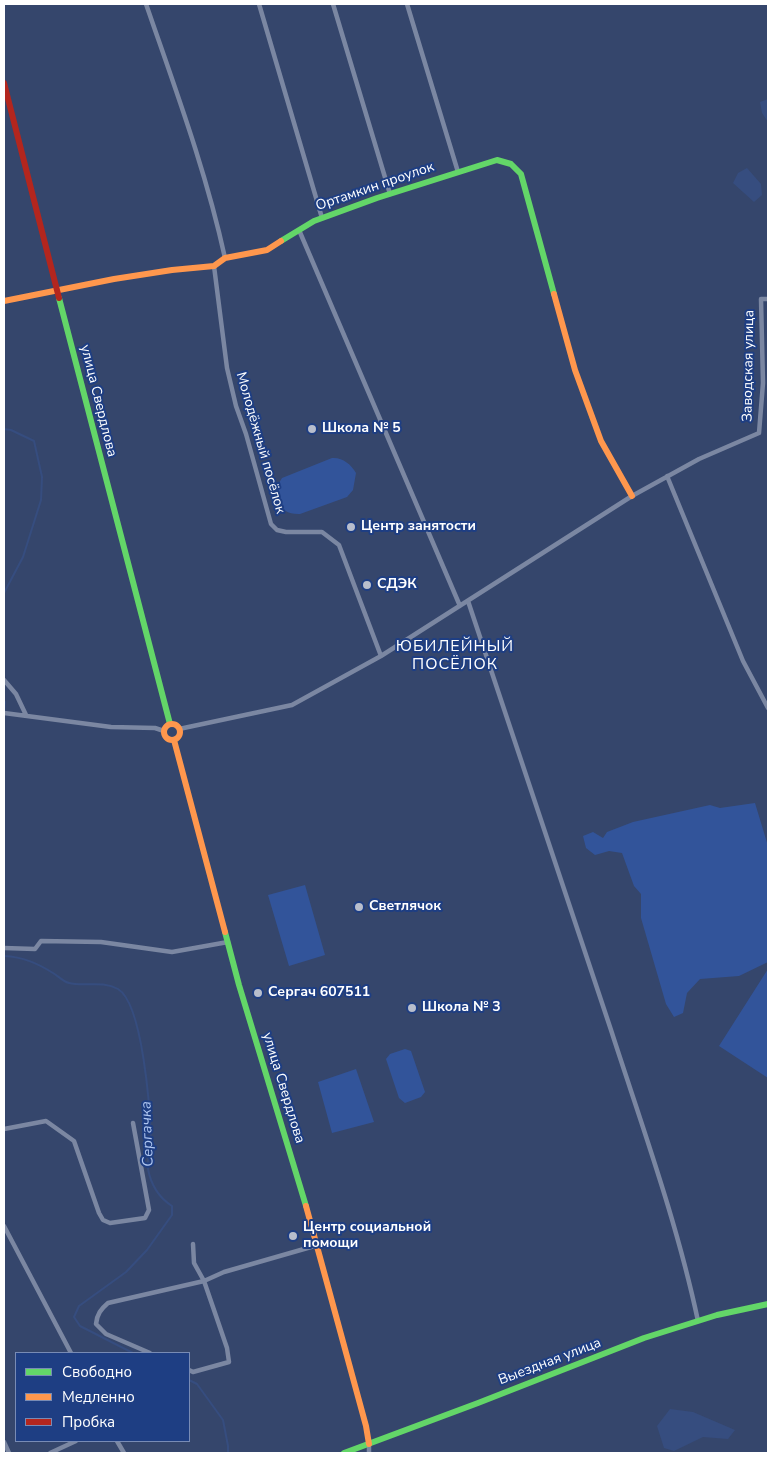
<!DOCTYPE html>
<meta charset="utf-8">
<style>
body{margin:0}
#map{position:relative;width:772px;height:1457px;overflow:hidden;background:#35466c;font-family:"Nunito Sans",sans-serif}
canvas{display:block}
.frame{position:absolute;inset:0;border:5px solid #fff;pointer-events:none}
.legend{position:absolute;left:15px;top:1352px;width:175px;height:90px;box-sizing:border-box;background:#1e3e83;border:1px solid #788bb5;margin:0;padding:6px 9px;list-style:none;font-size:15px;color:#fff}
.legend li{display:flex;align-items:center;gap:10px;height:25px}
.legend b{width:25px;border:1px solid #788bb5}
</style>
<div id="map">
<canvas width="772" height="1457"></canvas>
<div class="frame"></div>
<ul class="legend">
<li><b style="height:6px;background:#63d668"></b>Свободно</li>
<li><b style="height:6px;background:#ff974d"></b>Медленно</li>
<li><b style="height:6px;background:#b3261e"></b>Пробка</li>
</ul>
</div>
<script>
const context = document.querySelector('canvas').getContext('2d');
context.lineJoin = 'round';
function paint(path, color) { context.fillStyle = color; context.fill(path, 'evenodd'); }
function strokePath(path, color, width, dash) { context.strokeStyle = color; context.lineWidth = width; context.lineCap = dash ? 'butt' : 'round'; context.setLineDash(dash || []); context.stroke(path); }
function write(font, color, halo, rows, align = 'center') {
  context.font = font + ' "Nunito Sans",sans-serif'; context.lineWidth = 4; context.setLineDash([]); context.textBaseline = 'middle'; context.strokeStyle = halo; context.fillStyle = color; for (const [text, x, y, turn = 0] of rows) {
    context.save(); context.translate(x, y); context.rotate((+turn || 0) * Math.PI / 180); context.textAlign = isNaN(turn) ? turn : align; if (halo) context.strokeText(text, 0, 0); context.fillText(text, 0, 0); context.restore();
  }
}
const green = new Path2D(`
 M332 458C342 457 351 464 356 473L353 490 347 497 300 514C278 515 270 496 282 478Z
 M755 803 768 846V962L739 976 700 979 687 993 683 1013 674 1017 666 1004 641 918V894L634 886 622 853 609 851 595 855 586 848 583 836 593 832 603 838 607 832 633 822 710 805 720 808Z
 M305 885 325 955 289 966 268 895Z
 M768 969V1078L719 1046Z
 M405 1049 411 1051 425 1092 421 1097 405 1103 399 1098 386 1059 390 1054Z
 M356 1069 374 1122 332 1133 318 1082Z`);
const water = new Path2D(`
 M768 99V122L762 113 760 102Z
 M747 168 761 184 762 195 754 202 733 183 738 173Z
 M670 1409 693 1412 735 1430 728 1439 703 1437 674 1451 664 1448 657 1426Z`);
const stream = new Path2D(`
 M4 429 11 430 34 441 42 477 41 500 23 557 4 593
 M4 701 5 702 4 713
 M4 956C23 957 37 963 53 973 58 976 64 982 69 983 84 987 102 980 118 989 143 1004 150 1110 151 1139 151 1149 146 1160 148 1169 151 1185 158 1197 172 1206V1215L147 1250 126 1272 79 1306 74 1317 80 1326 133 1353
 M189 1380 197 1384 223 1420 228 1446V1453`);
const street = new Path2D(`
 M146 4C175 88 206 171 225 258
 M259 4 322 218
 M333 4 390 194
 M407 4 458 172
 M299 230 460 606
 M214 266 227 368 236 406 246 434 271 524 277 530 286 532H322L339 545 381 656
 M667 476 743 661 768 708
 M468 601C516 744 564 887 611 1030 642 1126 677 1222 698 1321
 M4 680 16 694 26 715
 M4 713 111 727 155 728 164 731
 M179 729 292 705 381 656 632 496 699 459 759 433 763 383 761 299H768
 M4 948 35 949 41 941 101 942 172 952 228 942
 M4 1129 46 1121 74 1141 99 1213 103 1220 110 1223 145 1218 149 1210 133 1123
 M4 1226 71 1353
 M150 1353 106 1334 96 1324C97 1314 101 1309 108 1303L204 1281 224 1272 318 1245
 M189 1370 193 1372 229 1362 227 1348 214 1310 204 1281 194 1263 193 1244
 M117 1441 124 1453
 M4 1442 9 1453
 M369 1444V1453
 M50 1453 76 1441`);
const fast = new Path2D(`
 M281 241 314 221 377 198 497 160 511 164 521 174 554 294
 M59 298 170 724
 M225 932 239 985 306 1206
 M344 1453 478 1403 644 1338 717 1315 768 1304`);
const slow = new Path2D(`
 M554 294 575 370 601 441 632 496
 M4 301 114 279 172 270 214 266 225 258 267 250 281 241
 M164 732a8 8 0 1 1 16 0a8 8 0 1 1-16 0Z
 M174 740 225 932
 M306 1206 366 1426 369 1444`);
const jam = new Path2D(`
 M4 83 59 298`);
const markers = [
 [312,429,5,"#b8becc"],
 [351,527,5,"#b8becc"],
 [367,585,5,"#b8becc"],
 [359,907,5,"#b8becc"],
 [258,993,5,"#b8becc"],
 [412,1008,5,"#b8becc"],
 [293,1236,5,"#b8becc"]
];
const streetNames = [
 ["Ортамкин проулок",375,187,-19],
 ["Заводская улица",749,366,-89],
 ["улица Свердлова",98,401,76],
 ["Молодёжный посёлок",260,443,74],
 ["улица Свердлова",283,1088,73],
 ["Выездная улица",550,1362,-21]
];
const poiNames = [
 ["Школа № 5",322,429],
 ["Центр занятости",361,527],
 ["СДЭК",377,585],
 ["Светлячок",369,907],
 ["Сергач 607511",268,993],
 ["Школа № 3",422,1008],
 ["Центр социальной",303,1228],
 ["помощи",303,1244]
];
const waterNames = [
 ["Сергачка",148,1134,-92]
];
const quarterNames = [
 ["ЮБИЛЕЙНЫЙ",455,647],
 ["ПОСЁЛОК",455,665]
];
paint(green, '#32549a');
paint(water, '#364d7f');
strokePath(stream, '#364d7f', 2);
strokePath(street, '#7b87a2', 4.5);
strokePath(fast, '#63d668', 6);
strokePath(slow, '#ff974d', 6);
strokePath(jam, '#b3261e', 6);
for (const [x, y, r, color] of markers) { const dot = new Path2D(); dot.arc(x, y, r, 0, 2 * Math.PI); context.fillStyle = color; context.fill(dot); strokePath(dot, '#1e3e83', 2); }
write('14px', '#fff', '#1e3e83', streetNames);
write('bold 14px', '#fff', '#1e3e83', poiNames, 'left');
write('italic 15px', '#afc6f1', '#1e3e83', waterNames);
context.letterSpacing = '1px';
write('16px', '#fff', '#1e3e83', quarterNames);
context.letterSpacing = '0px';
</script>
